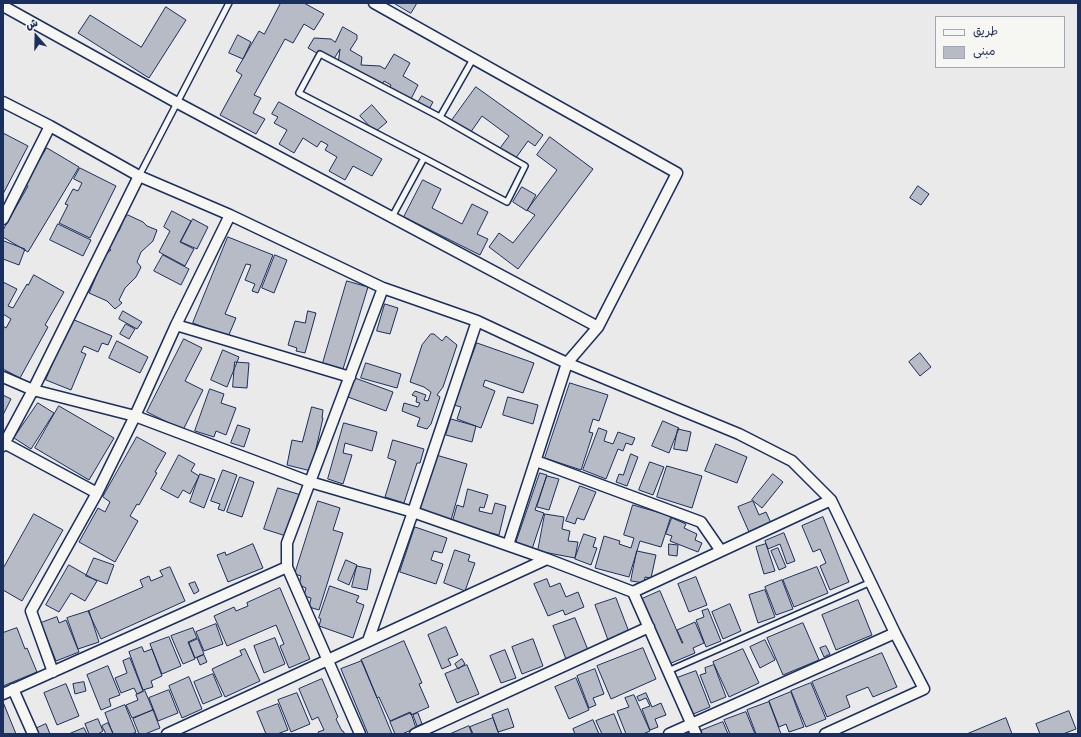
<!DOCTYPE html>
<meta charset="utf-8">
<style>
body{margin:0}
#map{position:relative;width:1081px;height:737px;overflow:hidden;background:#e9eae9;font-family:"Architects Daughter","Playpen Sans Arabic",sans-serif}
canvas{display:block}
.frame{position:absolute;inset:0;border:4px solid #1b2f5e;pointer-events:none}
.legend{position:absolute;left:935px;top:16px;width:130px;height:52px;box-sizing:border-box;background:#f6f6f2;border:1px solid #9ea6b7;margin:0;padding:5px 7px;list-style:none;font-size:12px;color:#1b2f5e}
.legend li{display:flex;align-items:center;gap:8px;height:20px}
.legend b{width:20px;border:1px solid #9ea6b7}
.north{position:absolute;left:16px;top:16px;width:40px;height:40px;-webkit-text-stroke:3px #f6f6f2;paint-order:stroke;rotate:340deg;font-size:11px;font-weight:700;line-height:16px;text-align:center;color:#1b2f5e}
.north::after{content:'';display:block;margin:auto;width:14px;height:18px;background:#1b2f5e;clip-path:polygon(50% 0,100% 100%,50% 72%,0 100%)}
</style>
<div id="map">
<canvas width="1081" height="737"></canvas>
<div class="frame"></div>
<ul class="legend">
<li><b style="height:5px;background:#f6f6f2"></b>طريق</li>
<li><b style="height:11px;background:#b6bbc6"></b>مبنى</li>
</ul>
<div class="north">ش</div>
</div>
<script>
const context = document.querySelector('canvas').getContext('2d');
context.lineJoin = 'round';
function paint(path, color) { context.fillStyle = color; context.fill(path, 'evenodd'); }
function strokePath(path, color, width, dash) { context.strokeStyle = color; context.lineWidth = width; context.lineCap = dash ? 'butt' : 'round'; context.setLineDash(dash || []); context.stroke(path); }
const building = new Path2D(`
 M281 3H304L324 14 314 30 304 24 293 43 285 39 254 95 261 98 253 113 265 119 256 134 220 115 242 75 236 71 259 31 264 34Z
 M394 3H417L411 13Z
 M166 7 186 20 149 78 78 33 90 15 141 47Z
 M343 27 357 35V39L350 50 362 57 361 65 380 66 385 69 394 54 410 63 403 76 418 85 409 103 388 91 391 85 384 81 380 88 338 64 340 49 332 62 308 48 314 38 331 39 335 42Z
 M238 35 251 42 243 59 229 53Z
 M476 87 543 135 535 146 528 141 513 162 498 151 509 136 482 116 468 136 450 123Z
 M422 96 433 102 427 113 415 107Z
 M279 102 382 159 372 176 353 166 345 180 329 171 337 157 325 150 328 145 321 141 317 147 303 138 294 153 279 144 287 130 274 123 278 117 272 114Z
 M372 105 387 122 375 132 360 116Z
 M3 133 28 146 3 194Z
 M550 137 593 169 518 269 489 247 499 233 513 243 535 215 527 210 557 170 537 155Z
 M47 148 79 167 28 252 3 237V230L28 186 25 185Z
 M80 168 116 186 90 238 59 223 68 205 65 204 73 189 78 191 82 183 74 179Z
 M423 180 441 189 432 208 462 224 472 204 488 212 477 234 488 239 480 255 404 217Z
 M918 186 929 194 921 205 910 198Z
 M522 187 536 195 527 211 513 202Z
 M172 211 191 221 180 242 194 249 185 266 159 252 170 231 164 227Z
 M128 215 143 222 147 226 157 230 153 241 141 252 137 262 141 267 136 277 125 288 119 300 122 303 115 309 107 301 89 293 105 255 111 250 108 248 113 236 119 231 124 219Z
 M193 219 208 227 197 249 181 242Z
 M58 224 91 240 83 256 50 240Z
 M228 237 273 255 258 293 252 291 255 284 245 280 251 265 246 264 225 314 236 318 228 337 193 323Z
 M4 241 25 249 19 265 3 259V245Z
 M163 255 189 269 181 285 154 271Z
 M275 255 287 260 274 293 262 288Z
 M34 275 64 292 45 325 48 327 20 378 3 369V326L6 328 11 319 3 314V282L17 289 8 306 13 308 27 284 28 285Z
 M347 281 368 287 343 369 323 363Z
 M385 304 398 308 390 334 377 331Z
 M123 311 142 322 137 329 119 319Z
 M308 311 316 313 305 353 296 351 297 348 288 345 295 321 305 323Z
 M72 319 112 336 108 345 102 343 98 352 84 346 81 352 86 354 71 390 46 380Z
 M126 324 135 329 129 339 120 334Z
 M431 334H434L442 341 446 336 457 345 443 387 437 395 440 397 431 424 427 429 417 426 420 418 402 411 404 403 418 407 420 403 416 402 417 397 412 395 415 391 426 395 424 400 428 401 431 392 424 387 410 382 422 345Z
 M184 339 202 348 185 381 203 390 183 430 147 412Z
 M117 341 148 357 140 373 109 358Z
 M477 343 534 363 523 393 485 380 483 386 495 391 481 428 457 419 461 407 454 405Z
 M223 350 239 357 227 387 211 380Z
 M920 353 931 367 920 376 909 362Z
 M235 362 249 363 247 388 233 387Z
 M366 363 401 374 397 388 361 378Z
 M355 378 393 392 386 411 348 397Z
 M570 383 608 395 599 421 593 419 589 432 593 433 581 470 545 458Z
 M210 389 224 394 221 403 236 408 226 435 216 431 214 437 195 431Z
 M3 395 11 399 3 415Z
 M508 397 538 405 533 424 503 415Z
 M38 403 54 413 31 449 14 438Z
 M59 406 114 438 89 480 35 448Z
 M312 407 323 410 322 418H323L311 471 287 465 292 440 302 442Z
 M451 419 476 426 472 442 446 435Z
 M663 421 679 428 669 453 652 446Z
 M344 423 377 432 372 451 345 443 343 453 352 455 343 484 328 479Z
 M238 425 250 429 244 447 231 443Z
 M599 428 607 431 604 441 613 444 618 432 635 438 632 445 626 443 623 451 618 449 606 479 583 470Z
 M678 429 691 432 687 451 674 449Z
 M137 437 166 453 155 472 157 473 139 505 137 504 130 516 138 521 115 562 79 542 98 508 105 512 110 502 103 497Z
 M393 440 424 449 420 463H417L404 503 385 497 396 461 388 458Z
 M716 444 747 457 737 483 705 471Z
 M631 454 638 457 627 486 616 482 619 474 623 475Z
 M179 455 195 464 191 471 199 476 190 494 183 490 178 498 161 489Z
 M436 455 467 464 451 520 420 510Z
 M650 462 664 467 653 495 639 490Z
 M667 466 702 476 692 508 657 497Z
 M223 470 237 475 224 511 218 509 220 504 211 501Z
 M540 473 547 475 535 510 544 513 532 549 516 543Z
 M200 474 215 479 204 508 190 502Z
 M773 474 783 482 762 508 752 500Z
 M547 476 559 479 549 510 537 507Z
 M240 477 254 482 242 517 227 512Z
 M580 486 596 492 584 520 577 518 575 524 566 521Z
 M278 488 301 495 286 536 264 529Z
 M468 489 488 495 484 508 480 507 479 511 492 514 495 503 506 506 499 535 452 523 457 505 463 507Z
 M318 501 340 508 333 530 343 533 319 610 309 607 311 598 304 596 306 588 299 585 301 576 295 574Z
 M753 501 759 515 766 512 771 523 749 532 738 507Z
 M633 505 671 516 661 547 640 541 629 577 595 568 604 536 620 541 619 544 631 548 634 538 624 535Z
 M34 514 63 530 22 601 3 590V569Z
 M545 514 564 517 562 529 570 531 568 541 578 542 575 558 538 551Z
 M823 517 849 582 830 590 820 566 826 563 820 549 813 552 802 526Z
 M672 518 686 524 684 528 697 534 695 540 702 543 698 552 670 541 672 536 666 534Z
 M415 527 447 538 442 553 434 551 431 560 443 564 436 584 400 572Z
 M784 533 795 561 787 564 780 544 768 549 765 541Z
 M584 534 596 538 593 547 597 548 591 565 575 559Z
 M253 544 263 568 228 582 217 555 225 552 226 555Z
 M669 544 678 545 677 556 669 555Z
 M766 544 775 571 764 574 756 547Z
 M778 548 786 567 779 570 771 551Z
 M455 550 470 555 468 561 475 563 465 591 444 583Z
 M637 551 656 555 651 578 645 577 644 583 631 581Z
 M94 558 114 565 107 584 86 576Z
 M346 560 357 565 349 585 338 580Z
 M69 565 97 581 85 601 71 593 59 612 46 605Z
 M357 566 371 569 367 590 352 587Z
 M170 567 185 601 101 639 88 611 143 587 140 580 149 576 151 581 163 576 160 571Z
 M817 567 828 593 794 607 783 580Z
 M696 577 707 605 689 612 678 584Z
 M547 579 550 587 560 583 566 597 578 592 584 607 565 615 563 610 548 616 534 584Z
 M782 580 793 609 776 615 765 587Z
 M195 582 199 591 194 594 189 584Z
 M330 586 359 596 356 602 364 605 353 638 319 626 321 619 319 618Z
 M280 588 310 659 289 668 280 646 284 644 276 625 227 646 214 616 234 607 236 611 248 606 247 603Z
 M765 590 775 617 758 623 749 595Z
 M660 591 682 643H683L677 630 695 622 704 643 693 648 695 653 669 664 642 599Z
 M616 598 629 632 608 640 595 605Z
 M858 600 872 635 836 650 822 615Z
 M730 604 741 631 723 639 712 612Z
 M708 609 721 641 706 647 696 620 704 617 702 611Z
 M89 611 99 642 78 649 67 618Z
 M57 617 59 623 66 620 79 652 56 661 41 623Z
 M575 618 588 650 566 659 553 626Z
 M803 623 819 660 783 675 767 638Z
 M216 624 223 644 204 651 196 632Z
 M446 627 458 655 448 659 451 665 442 669 428 635Z
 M17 628 25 649 27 648 37 672 3 686V633Z
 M193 628 197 638 188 642 195 659 183 664 171 636Z
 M169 637 181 666 162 674 150 644Z
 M275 638 285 664 264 673 254 646Z
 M198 639 204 654 195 658 189 643Z
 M533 639 543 666 522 674 512 647Z
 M765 640 775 660 760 668 750 647Z
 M404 641 422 683 419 684 429 707 411 715 410 712 390 721 379 697 377 698 361 660Z
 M826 646 830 654 824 657 820 648Z
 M142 647 144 652 152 649 162 676 151 681 153 687 143 690 129 652Z
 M643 648 656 679 611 699 597 666Z
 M245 649 260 681 225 697 212 669 242 655 240 651Z
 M743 649 759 683 729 697 713 662Z
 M505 650 516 678 501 683 490 656Z
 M882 653 897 687 873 697 868 687 846 696 850 707 827 717 812 682Z
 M204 655 207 662 200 665 197 658Z
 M130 658 143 691 137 694 134 688 121 693 115 678 127 673 123 661Z
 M462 659 465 664 458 669 455 664Z
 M362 661 392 734H368L341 669Z
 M467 665 479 694 457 703 445 674Z
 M714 665 726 697 711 703 700 675 706 673 705 668Z
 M108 666 120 695 109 699 111 706 101 710 87 675Z
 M595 669 604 694 593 698 596 705 589 708 577 676Z
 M696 671 710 707 691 715 677 678Z
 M213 674 222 696 203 704 194 682Z
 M189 677 202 709 182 718 169 686Z
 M576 678 589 710 569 719 555 687Z
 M322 679 338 717 336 719 342 731H343L345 734H319L318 732 324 730 318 717 312 720 299 689Z
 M84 682 86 691 75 694 73 684Z
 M811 683 826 719 806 727 791 691Z
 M66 684 79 716 57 725 44 693Z
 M169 690 178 713 158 721 149 698Z
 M145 691 153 710 132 718 126 705 138 700 136 695Z
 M791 692 804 727 789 732 786 724 779 727 769 701Z
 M297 693 310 724 291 732 278 700Z
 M646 693 652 707 661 703 666 715 655 719 658 727 650 730 642 709 650 706 646 698 639 701 637 697Z
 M634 695 650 731 643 734H626L617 711 629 707 625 698Z
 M3 702 16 734H3Z
 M769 702 781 734H756L747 710Z
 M278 704 288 730 277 734H266L257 712Z
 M125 705 136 732 132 734H113L105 713Z
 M508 709 514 727 498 732 492 715Z
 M153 710 160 728 145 734H139L133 719Z
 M1069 711 1076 729 1063 734H1040L1036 724Z
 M746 712 755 734H730L724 720Z
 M411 713 416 728 402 734H395L390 722Z
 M418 713 422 724 417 726 413 715Z
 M614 714 622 734H602L596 721Z
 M493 718 499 734H473L470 727Z
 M1006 718 1012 734H967Z
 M98 719 103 731 98 734H89L85 724Z
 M593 720 599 734H575L573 729Z
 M723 722 728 734H702L700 731Z
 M108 723 113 733 111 734H106L102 726Z
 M46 724 50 734H37L35 729Z
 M469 726 472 734H450Z
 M84 728 87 734H69Z`);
const service = new Path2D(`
 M440 117 473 59
 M139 176 229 3
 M392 217 424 158 507 202 525 166 440 117 320 54 299 93 424 158
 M668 671 871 582`);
const minor = new Path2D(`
 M374 3 677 173 598 327 567 363 508 545
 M3 6 172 100 598 327
 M3 102 50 126 139 176 230 215 383 288 477 321 567 363 739 434 792 461 831 500 895 633 669 734
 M3 219 50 126
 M176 325 350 377
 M3 377 33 390 135 416 310 482 413 512 547 559 633 592 696 734
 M4 443 97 493
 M3 446 33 390 139 176
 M536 461 701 522 721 551
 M633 592 831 500
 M368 641 413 512 477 321
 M53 672 31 611 97 493 135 416 176 325 230 215
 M13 689 33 734
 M3 694 287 567
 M167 734 547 559
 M360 734 287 567V543L383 288
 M415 734 649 627
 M825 734 924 689 895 633`);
paint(building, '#b6bbc6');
strokePath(building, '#1b2f5e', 1);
strokePath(service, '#1b2f5e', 8);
strokePath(minor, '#1b2f5e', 13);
strokePath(service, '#f6f6f2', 5);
strokePath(minor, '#f6f6f2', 10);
</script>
